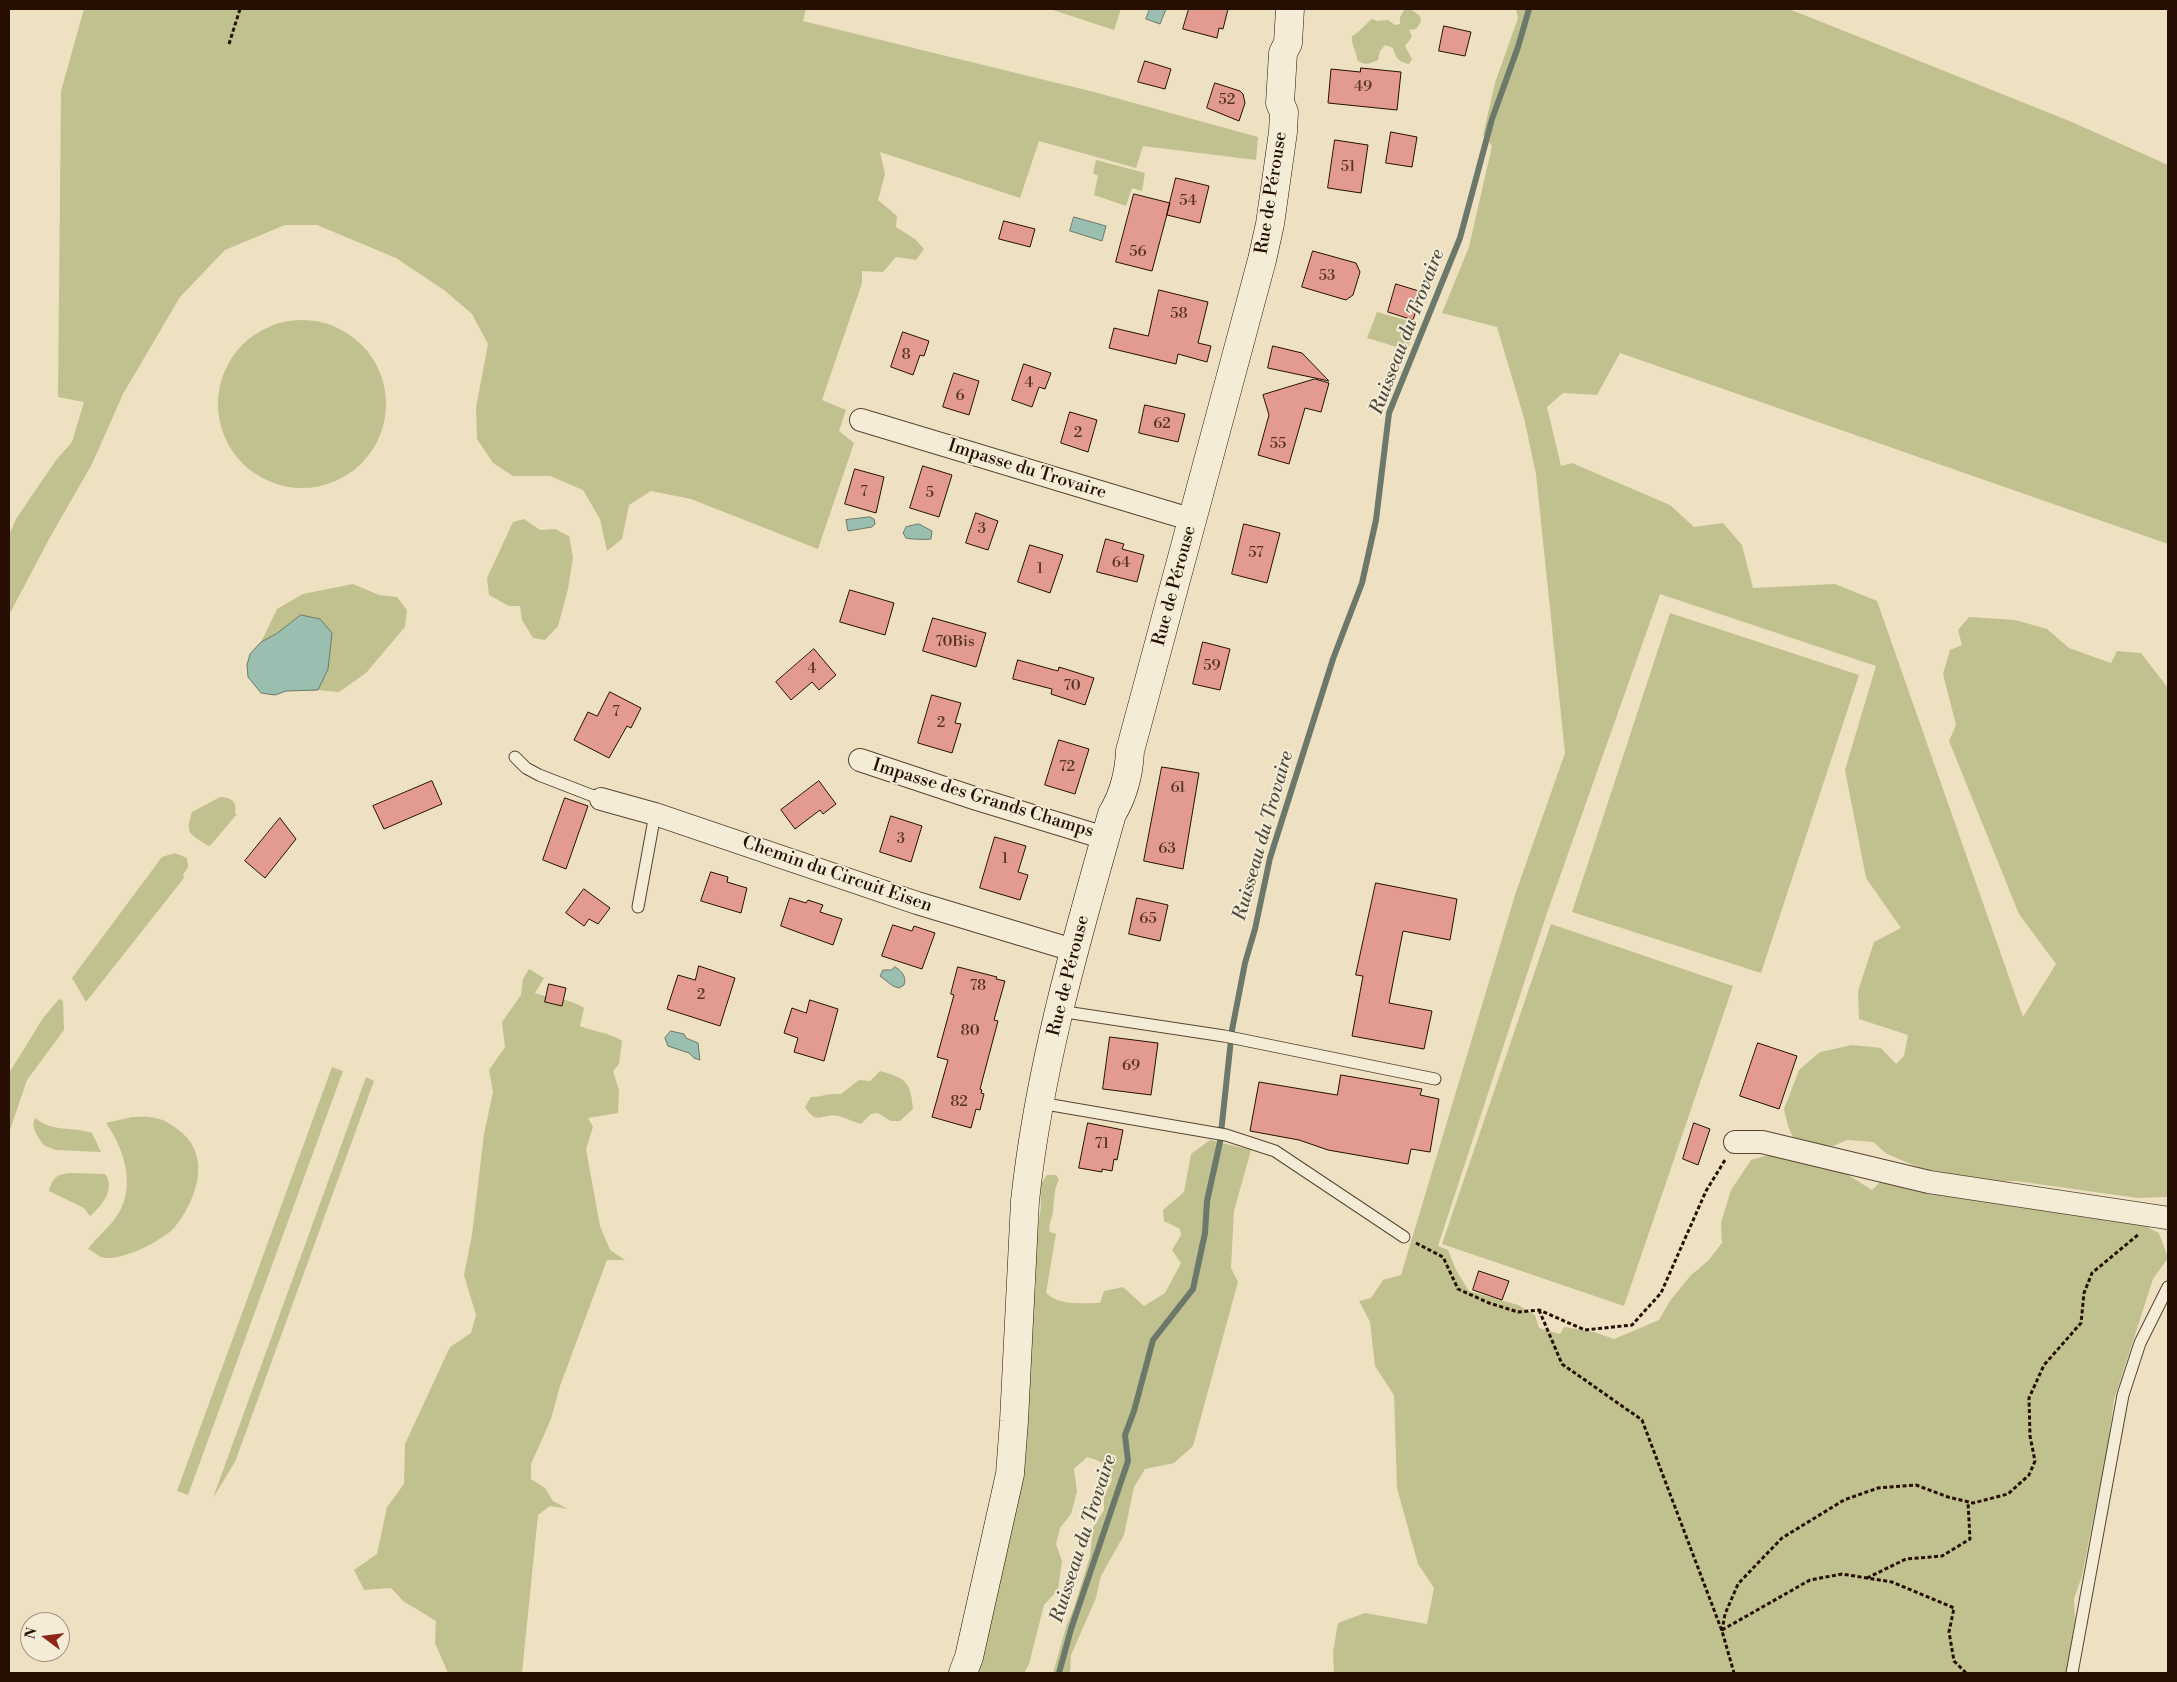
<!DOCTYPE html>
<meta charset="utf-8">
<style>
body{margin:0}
#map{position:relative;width:2177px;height:1682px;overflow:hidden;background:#eee1c2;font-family:"Libre Bodoni",serif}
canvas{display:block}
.frame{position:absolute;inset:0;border:10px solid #260f02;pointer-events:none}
.north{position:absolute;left:20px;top:1612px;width:50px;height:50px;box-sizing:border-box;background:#f4ecd7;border:1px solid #a29482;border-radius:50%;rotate:285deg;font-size:14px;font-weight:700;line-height:20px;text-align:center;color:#260f02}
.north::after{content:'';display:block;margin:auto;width:18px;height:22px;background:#8f2418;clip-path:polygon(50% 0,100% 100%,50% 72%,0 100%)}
</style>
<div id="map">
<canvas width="2177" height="1682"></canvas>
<div class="frame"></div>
<div class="north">N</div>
</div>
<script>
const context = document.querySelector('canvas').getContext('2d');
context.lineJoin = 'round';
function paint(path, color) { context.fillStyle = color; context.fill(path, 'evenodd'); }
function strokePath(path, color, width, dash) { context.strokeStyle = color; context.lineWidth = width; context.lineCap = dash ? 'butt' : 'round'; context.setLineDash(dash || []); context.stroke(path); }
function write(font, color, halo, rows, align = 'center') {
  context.font = font + ' "Libre Bodoni",serif'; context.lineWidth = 4; context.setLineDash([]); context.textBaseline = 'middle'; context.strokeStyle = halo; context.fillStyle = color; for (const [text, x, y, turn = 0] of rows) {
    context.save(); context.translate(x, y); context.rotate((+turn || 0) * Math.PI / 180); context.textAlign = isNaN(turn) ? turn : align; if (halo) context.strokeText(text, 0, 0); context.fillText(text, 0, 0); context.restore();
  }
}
const green = new Path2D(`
 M84 9H806L803 21 1094 92 1258 137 1256 160 1143 146 1136 168 1039 141 1020 198 880 152 885 174 878 200 897 216 896 227 915 239 924 249 916 260 896 257 883 272 862 271V283L822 400 846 410 839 431 854 443 818 549 691 499 651 491 629 505 622 539 607 551 600 519 583 490 550 476H513L493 463 477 439 476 408 488 344 472 314 444 290 396 258 317 225H285L225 250 180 297 123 394 92 464 49 539 9 615V535L16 519 56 460 72 442 84 402 58 397 61 91Z
 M1050 9H1121L1114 30Z
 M1516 9H1789L2072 122 2168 165V544L1620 353 1597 395 1563 393 1547 407 1561 466 1572 463 1670 505 1694 527 1723 523 1742 545 1753 588 1835 584 1877 601 2023 1017 2056 964 2019 914 1949 741 1956 725 1943 674 1950 650 1962 645 1958 630 1969 617 2015 620 2047 629 2069 648 2111 663 2117 651 2141 653 2168 688V1197L2138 1198 2016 1181 1989 1182 1920 1168 1887 1154 1873 1142 1847 1140 1833 1146 1796 1144 1788 1126 1784 1109 1799 1070 1820 1052 1852 1045 1881 1048 1896 1064 1904 1056 1908 1035 1859 1019 1858 991 1874 942 1901 928 1866 878 1845 770 1876 666 1660 594 1547 913 1438 1246 1448 1250 1456 1270 1469 1291 1518 1305 1535 1315 1539 1328 1560 1334 1564 1327 1594 1332 1614 1339 1659 1320 1670 1301 1691 1275 1708 1261 1722 1243 1721 1223 1731 1190 1751 1160 1772 1154 1832 1165 1872 1190 1883 1179 2016 1207 2135 1221 2159 1233 2168 1258 2153 1279 2114 1400 2108 1444 2082 1576 2074 1599 2075 1620 2066 1673H1334L1333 1652 1338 1623 1365 1613 1427 1624 1434 1588 1418 1564 1397 1488 1394 1395 1375 1366 1370 1322 1359 1301 1371 1298 1383 1280 1401 1275 1516 892 1565 753 1536 474 1524 418 1497 327 1442 313 1469 247 1492 146 1483 135 1495 83 1518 18Z
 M1404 10H1412L1420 16 1421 22 1416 29 1409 30 1412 37 1405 46 1412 59 1409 64C1398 62 1396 58 1393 48L1385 45 1380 51 1378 60C1369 64 1365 66 1357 60 1357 51 1351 46 1352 36 1360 32 1364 25 1372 19L1377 21 1388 20 1395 25 1400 24V17Z
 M1096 160 1145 173 1142 191 1132 188 1126 206 1094 195 1098 176 1093 173Z
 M1377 312 1416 323 1407 350 1367 338Z
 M218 404a84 84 0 1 1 168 0a84 84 0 1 1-168 0Z
 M524 519 540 530 555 529 569 536 573 557 568 589 558 626 545 640 533 638 522 620 520 606H509L489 595 487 578 513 522Z
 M353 584 379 595 397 597 407 610 405 627 366 673 339 692 318 690 328 669 332 634 320 619 301 615 276 634 261 642 277 609 303 594Z
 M1670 613 1859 675 1761 973 1572 912Z
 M220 797C230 797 238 801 235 813L237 814 210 846 207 845C189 833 185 834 192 812Z
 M175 853 187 858 188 867 183 875 184 878 86 1002 72 978 162 857Z
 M1551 924 1733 986 1624 1306 1442 1244Z
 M529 969 544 978 535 993C554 1000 567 997 584 1008L580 1026C592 1031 614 1034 622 1041L619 1064 613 1071 619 1090 618 1113 588 1118 593 1127 586 1149 600 1226 610 1250 625 1260H607L560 1386 551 1419 531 1464V1479L545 1488 553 1501 568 1509 550 1506 538 1515 522 1673H448L435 1643 436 1621 403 1601 391 1588 364 1590 354 1570 377 1554 387 1507 404 1484 405 1444 450 1347 471 1333 476 1315 464 1275 472 1235 484 1134 493 1092 489 1070 505 1047 502 1022 521 995 523 979Z
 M59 999 63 1001 64 1030 27 1080 9 1133V1071L11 1070 43 1018Z
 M332 1067 343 1071 188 1495 177 1491Z
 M880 1071C905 1078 911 1081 913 1109L900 1121H891L878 1113 871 1114 861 1124C854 1122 846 1118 838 1116 824 1112 817 1127 805 1107L811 1097C822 1097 830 1093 841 1094L859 1080 870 1081Z
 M366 1077 374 1081 235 1462 213 1498Z
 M132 1117C139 1117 147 1116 155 1118 164 1119 174 1126 181 1132 212 1157 196 1202 174 1228 166 1237 143 1249 131 1253 122 1256 111 1260 101 1257 97 1255 92 1251 88 1249 96 1238 106 1230 114 1220 137 1191 126 1151 106 1123Z
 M35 1118C55 1133 70 1126 92 1133L101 1152 56 1150 45 1146C39 1139 30 1128 35 1118Z
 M1210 1140 1251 1150 1234 1211 1231 1268 1238 1282 1193 1446 1174 1463 1145 1469 1134 1487 1124 1535 1101 1576 1096 1598 1071 1655 1070 1673H1053L1067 1624 1074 1608 1090 1556 1093 1528 1104 1510V1497L1112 1480C1107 1463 1103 1462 1087 1457L1074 1469 1077 1492 1071 1514 1060 1528 1056 1544 1062 1561 1058 1590 1044 1605 1029 1664 1024 1673H974L1036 1284 1033 1268 1041 1206 1040 1185 1047 1175H1056L1059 1179C1054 1190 1054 1199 1053 1212 1052 1219 1048 1224 1050 1232L1056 1234 1046 1293C1060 1306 1083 1303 1100 1303L1104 1291 1123 1287 1144 1306 1165 1293 1181 1263 1172 1250 1181 1235 1180 1229 1164 1221 1163 1210 1184 1192 1191 1154Z
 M72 1173 105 1174C116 1188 102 1206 90 1216L84 1208 49 1191C53 1176 58 1174 72 1173Z`);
const water = new Path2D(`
 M1150 9H1166L1160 24 1146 19Z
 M1074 217 1106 226 1102 241 1070 231Z
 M870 517 874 519 875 524 872 527 848 531 846 520Z
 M919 524 932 531 931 539C928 540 908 539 906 538L903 533 906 527Z
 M301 615 320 619 332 633 328 669 318 690 286 691 275 695 261 693 248 677 247 665 250 654 261 642 276 634Z
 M895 967C901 970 907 977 904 985L899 988 893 986 880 976 883 970H891Z
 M671 1031 684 1034 686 1038 698 1043 700 1060 694 1058 689 1053 668 1046 665 1038Z`);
const stream = new Path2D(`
 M1059 1673 1071 1629 1128 1461 1125 1435 1134 1411 1153 1340 1193 1289 1205 1233 1207 1201 1220 1142 1232 1030 1245 963 1255 929 1270 858 1333 659 1362 583 1376 520 1389 413 1460 238 1492 119 1518 47 1529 9`);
const building = new Path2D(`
 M1189 9H1228L1223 29 1219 28 1217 38 1183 29Z
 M1444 26 1471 32 1465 56 1439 51Z
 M1145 61 1171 69 1165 89 1138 82Z
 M1361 68 1401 72 1397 110 1328 103 1331 69 1360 72Z
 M1215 83 1240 91 1243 94 1245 103 1239 121 1207 108Z
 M1391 132 1417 137 1412 167 1386 163Z
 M1335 140 1368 145 1361 193 1328 188Z
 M1176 178 1209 186 1200 223 1167 215Z
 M1134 194 1170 203 1152 271 1116 262Z
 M1004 221 1035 229 1030 247 999 239Z
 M1313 251 1356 263 1360 272 1353 295 1346 300 1302 287Z
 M1396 284 1422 292 1413 320 1388 312Z
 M1159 290 1208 302 1198 343 1211 346 1207 362 1178 354 1176 364 1109 348 1114 328 1148 336Z
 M903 332 929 341 924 356 920 355 913 375 891 367Z
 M1273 346 1302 353 1329 381 1268 368Z
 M1024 364 1051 373 1045 389 1039 387 1032 407 1012 400Z
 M954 373 979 381 969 415 943 407Z
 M1315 379 1329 383 1321 412 1305 408 1289 464 1258 455 1269 415 1263 395Z
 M1145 405 1185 414 1178 442 1139 433Z
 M1070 412 1097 420 1088 452 1061 443Z
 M923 466 952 475 939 517 910 508Z
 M855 469 884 477 876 513 845 504Z
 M976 513 998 521 988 550 966 543Z
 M1244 524 1280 533 1267 583 1232 574Z
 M1106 539 1124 544 1122 549 1144 555 1137 582 1097 572Z
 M1030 545 1063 555 1050 593 1018 582Z
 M850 590 894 603 885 635 840 622Z
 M933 618 986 633 976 667 923 651Z
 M1203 642 1230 649 1220 690 1193 684Z
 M814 649 836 675 819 690 812 682 791 700 776 682Z
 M1018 660 1058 671 1059 667 1094 678 1085 705 1051 694 1052 689 1013 679Z
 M610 692 641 708 631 728 627 726 609 758 574 740 588 712 597 716Z
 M932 695 961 703 955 723 961 724 952 753 918 743Z
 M1059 740 1089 749 1075 794 1045 785Z
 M1162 767 1199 773 1183 869 1144 861Z
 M432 781 442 804 384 829 373 806Z
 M819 781 836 804 823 814 820 810 795 829 781 810Z
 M565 798 588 806 566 869 543 860Z
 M891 816 922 826 911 862 880 852Z
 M280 818 296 839 265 878 245 861Z
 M995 837 1026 846 1018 872 1028 875 1020 900 980 888Z
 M711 872 728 877 727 882 747 888 741 913 701 901Z
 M1376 883 1457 899 1450 940 1403 931 1389 1003 1432 1011 1424 1049 1352 1036 1363 976 1356 975Z
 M584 889 610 908 598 924 589 919 584 926 566 913Z
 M790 898 806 903 808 900 823 905 820 912 842 919 833 945 781 926Z
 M1137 898 1168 905 1160 941 1129 934Z
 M893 925 912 931 914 926 935 933 922 969 882 956Z
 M699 966 735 978 720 1026 667 1009 678 975 695 980Z
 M958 967 997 977 996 979 1005 981 994 1020 998 1021 980 1089 982 1090 981 1093 984 1094 980 1110 976 1109 971 1128 932 1117 948 1060 937 1057 954 995 951 994Z
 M549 984 566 988 562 1006 545 1002Z
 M810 1000 838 1009 824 1061 794 1052 798 1038 784 1033 792 1008 806 1013Z
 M1110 1037 1158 1043 1151 1095 1103 1089Z
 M1758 1043 1797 1056 1779 1109 1740 1096Z
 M1341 1075 1422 1089 1420 1095 1439 1099 1430 1152 1411 1149 1408 1164 1328 1150 1299 1140 1250 1131 1259 1082 1337 1095Z
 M1088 1123 1123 1130 1117 1160 1114 1159 1112 1171 1102 1169V1172L1079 1168Z
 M1694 1123 1710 1129 1698 1165 1683 1159Z
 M1479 1271 1509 1281 1502 1300 1473 1290Z`);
const path = new Path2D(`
 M229 44 240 9
 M1416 1243 1443 1257 1458 1289 1489 1303 1518 1312 1539 1310 1585 1330 1632 1325 1661 1293 1706 1191 1725 1160
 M1539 1310 1562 1364 1642 1420 1722 1631 1734 1673
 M1867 1578 1906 1559 1942 1556 1970 1539 1968 1502
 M1722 1630 1810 1580 1842 1574 1892 1582 1954 1608 1949 1632 1954 1661 1966 1673
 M1722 1631 1725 1614 1738 1584 1755 1566 1782 1538 1844 1500 1878 1488 1916 1485 1948 1497 1973 1503 2008 1494 2029 1475 2035 1461 2030 1436 2029 1398 2044 1365 2081 1323 2084 1293 2092 1273 2139 1234`);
const lane = new Path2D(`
 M515 757 526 768 539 775 601 799
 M638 907 655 814
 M1059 1011 1224 1036 1435 1079
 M1040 1103 1226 1135 1275 1151 1404 1237
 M2072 1673 2123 1395 2140 1343 2168 1287`);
const street = new Path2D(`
 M861 420 1193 520
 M860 760 977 799 1105 838
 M601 799 655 814 917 903 1073 950
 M1735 1142H1762L1929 1182 2168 1218`);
const secondary = new Path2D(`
 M963 1673 969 1657 1010 1474 1014 1421 1025 1201C1039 1069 1076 941 1112 814 1124 794 1129 774 1130 751L1262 260 1270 224 1283 132 1284 112 1280 103 1283 53 1288 43 1290 9`);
const numberNames = [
 ["49",1363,87],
 ["52",1227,100],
 ["51",1348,167],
 ["54",1188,201],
 ["56",1138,252],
 ["53",1327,276],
 ["58",1179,314],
 ["8",906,355],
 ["4",1029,383],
 ["6",960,396],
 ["62",1162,424],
 ["2",1078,433],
 ["55",1278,444],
 ["7",864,492],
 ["5",930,493],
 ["3",982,529],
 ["57",1256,553],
 ["64",1121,563],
 ["1",1040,569],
 ["70Bis",955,642],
 ["59",1212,666],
 ["4",812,669],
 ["70",1072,686],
 ["7",616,712],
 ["2",941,723],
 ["72",1067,767],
 ["61",1178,788],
 ["3",901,839],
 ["63",1167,849],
 ["1",1005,859],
 ["65",1148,919],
 ["78",978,986],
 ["2",701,995],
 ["80",970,1031],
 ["69",1131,1066],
 ["82",959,1102],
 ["71",1102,1144]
];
const streetNames = [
 ["Rue de Pérouse",1272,193,-81],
 ["Impasse du Trovaire",1027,470,17],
 ["Rue de Pérouse",1175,586,-75],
 ["Impasse des Grands Champs",983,799,17],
 ["Chemin du Circuit Eisen",837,875,19],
 ["Rue de Pérouse",1069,976,-76]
];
const waterNames = [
 ["Ruisseau du Trovaire",1408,332,-69],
 ["Ruisseau du Trovaire",1264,836,-74],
 ["Ruisseau du Trovaire",1084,1539,-72]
];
paint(green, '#c0c18e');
paint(water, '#9abeaf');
strokePath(water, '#6c786a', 1);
strokePath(stream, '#6c786a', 6);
paint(building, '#e39b90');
strokePath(building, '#260f02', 1);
strokePath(lane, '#584432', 13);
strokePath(street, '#584432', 24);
strokePath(secondary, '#260f02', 29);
strokePath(path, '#260f02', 3, [4, 2.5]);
strokePath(lane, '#f4ecd7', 11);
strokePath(street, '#f4ecd7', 22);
strokePath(secondary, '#f4ecd7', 28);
write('15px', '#553226', null, numberNames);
write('18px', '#260f02', '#f4ecd7', streetNames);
write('italic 19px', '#4f4c3f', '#f4ecd7', waterNames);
</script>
